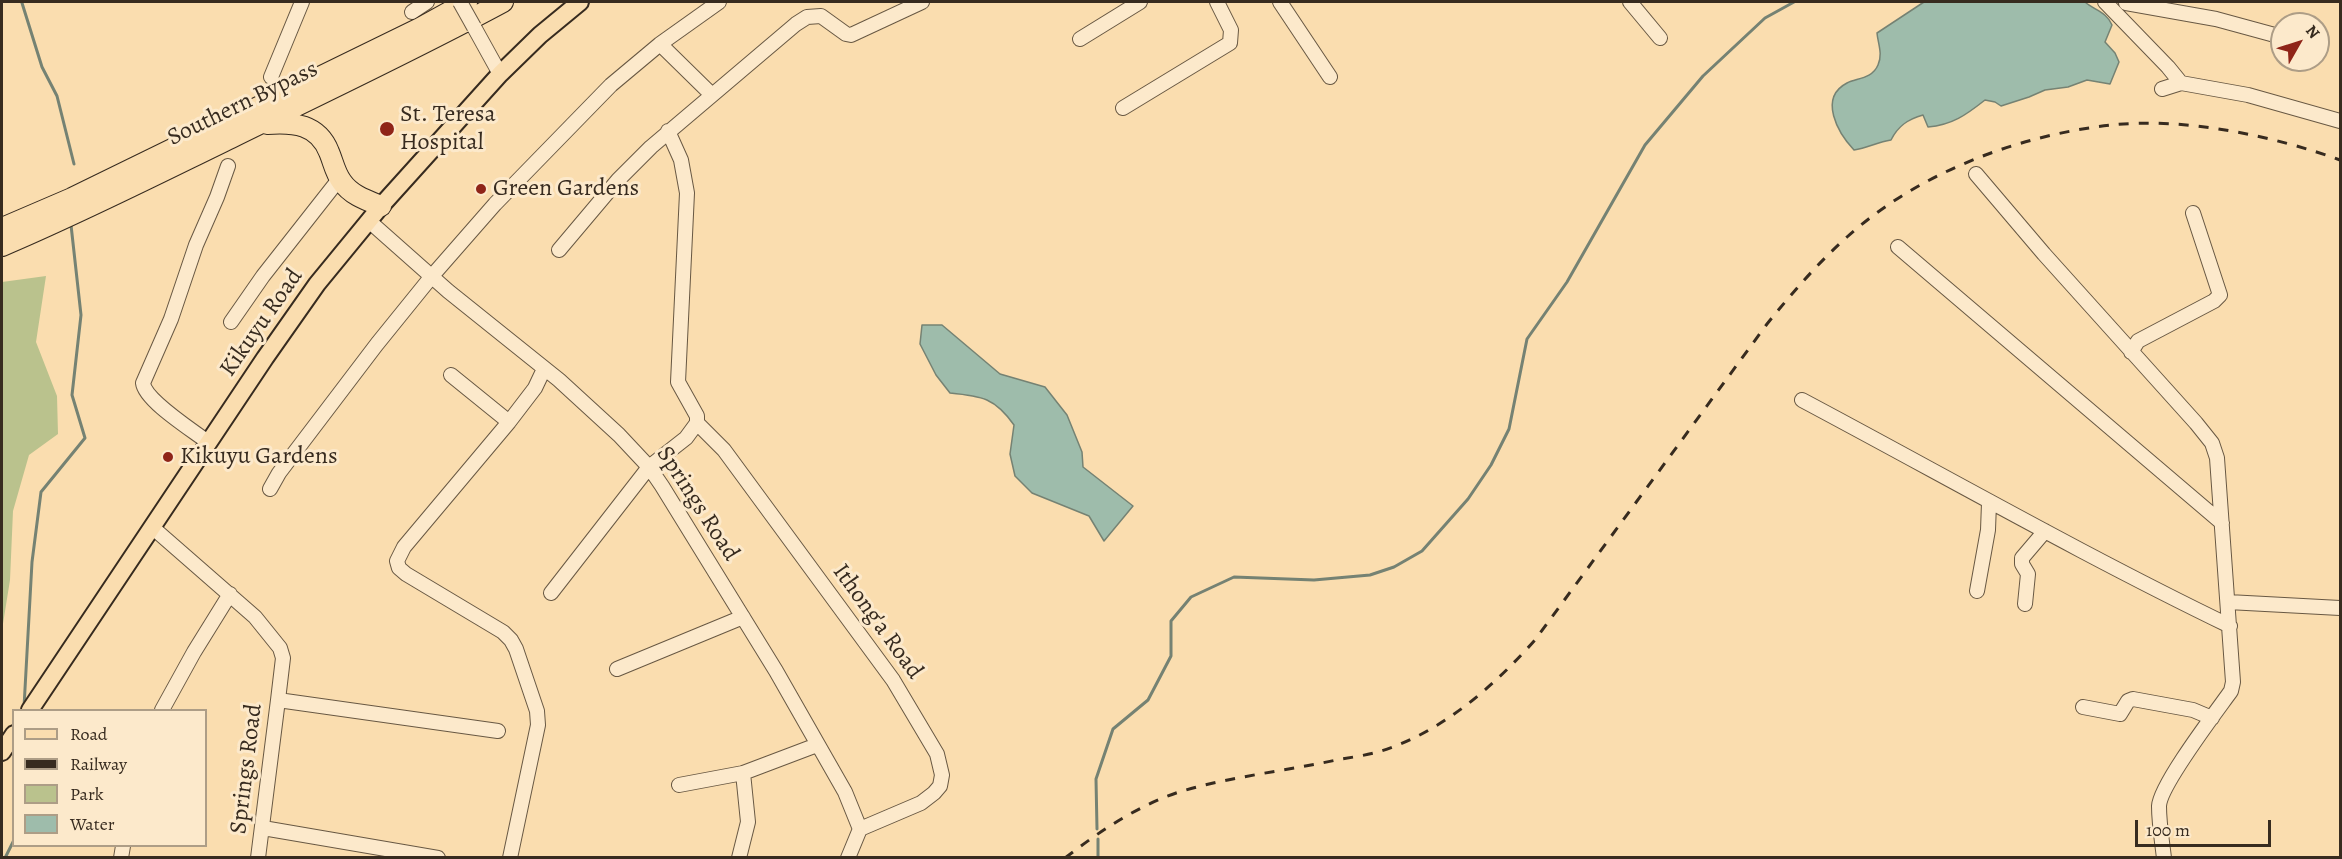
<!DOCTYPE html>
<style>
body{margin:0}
#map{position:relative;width:2342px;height:859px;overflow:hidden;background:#faddaf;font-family:Alegreya,serif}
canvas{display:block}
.frame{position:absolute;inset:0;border:3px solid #372b1f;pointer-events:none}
.legend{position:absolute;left:12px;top:709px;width:195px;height:138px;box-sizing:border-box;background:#fce9cb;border:2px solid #ad9d86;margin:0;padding:8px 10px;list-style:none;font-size:18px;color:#372b1f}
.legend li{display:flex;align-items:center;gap:12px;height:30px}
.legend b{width:30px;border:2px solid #ad9d86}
.north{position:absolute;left:2270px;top:12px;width:60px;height:60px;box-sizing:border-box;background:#fce9cb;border:2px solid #ad9d86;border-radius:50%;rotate:51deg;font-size:16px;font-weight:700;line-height:24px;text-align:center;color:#372b1f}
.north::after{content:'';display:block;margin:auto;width:21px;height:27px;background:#8f2418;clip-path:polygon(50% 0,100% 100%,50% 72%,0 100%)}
.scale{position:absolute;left:2135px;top:820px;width:136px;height:27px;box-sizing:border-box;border:3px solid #372b1f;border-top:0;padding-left:8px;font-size:18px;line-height:21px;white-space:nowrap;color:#372b1f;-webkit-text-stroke:4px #fce9cb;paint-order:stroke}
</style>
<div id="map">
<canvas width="2342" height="859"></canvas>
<div class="frame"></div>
<ul class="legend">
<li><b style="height:8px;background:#faddaf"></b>Road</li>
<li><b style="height:8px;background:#372b1f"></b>Railway</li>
<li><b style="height:16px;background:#bac28d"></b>Park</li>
<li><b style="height:16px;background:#9ebcab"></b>Water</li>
</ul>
<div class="north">N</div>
<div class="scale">100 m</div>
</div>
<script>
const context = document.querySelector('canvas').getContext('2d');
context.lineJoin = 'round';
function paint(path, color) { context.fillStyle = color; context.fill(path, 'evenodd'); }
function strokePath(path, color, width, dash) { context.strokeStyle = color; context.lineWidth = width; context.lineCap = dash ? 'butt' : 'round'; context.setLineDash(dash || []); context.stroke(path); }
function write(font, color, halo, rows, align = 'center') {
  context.font = font + ' Alegreya,serif'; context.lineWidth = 6; context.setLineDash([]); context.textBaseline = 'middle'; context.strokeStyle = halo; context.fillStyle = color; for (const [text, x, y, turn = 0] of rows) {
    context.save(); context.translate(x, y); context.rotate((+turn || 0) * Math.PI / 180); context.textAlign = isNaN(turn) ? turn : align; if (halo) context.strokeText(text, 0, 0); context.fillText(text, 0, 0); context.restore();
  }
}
const green = new Path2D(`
 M46 276 36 342 57 396 58 434 29 455 13 511 10 580 2 630V282Z`);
const water = new Path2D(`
 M1924 2H2085C2094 10 2107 12 2112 25L2105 42 2115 53 2119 62 2110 84 2087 80 2068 87 2045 90 2029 97 2001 106 1995 102 1985 100C1966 115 1952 125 1928 127L1923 115C1908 119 1898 126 1891 140 1877 142 1868 148 1854 150 1838 133 1818 98 1847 83 1857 78 1872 79 1878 65 1883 54 1878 44 1877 33Z
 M922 325H942L1000 374 1045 387 1067 415 1082 452 1083 467 1133 506 1104 541 1089 516 1032 493 1015 476 1010 454 1014 425C995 398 982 396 950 393L936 375 920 344Z`);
const stream = new Path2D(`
 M22 3 42 67 57 96 74 164
 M24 707 32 562 41 492 85 438 72 395 81 315 71 225
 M1097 829 1096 779 1113 729 1148 700 1171 656V621L1191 597 1234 577 1314 580 1370 575 1394 567 1422 551 1468 499 1491 465 1509 429 1527 339 1567 282 1645 145 1703 76 1765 18 1794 2
 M1098 839V858
 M5 858 14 840`);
const minor = new Path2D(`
 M1280 2 1330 77
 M1630 2 1660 38
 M2105 2 2168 67 2181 83
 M2126 3 2216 19 2282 37
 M412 12 427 2
 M474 27 500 74
 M1080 39 1140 2
 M660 44 711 94
 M271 77 302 2
 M2162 89 2181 83 2248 95 2340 121
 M1123 108 1230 43 1231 30 1217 2
 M1976 174 2044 254 2196 423 2212 443 2217 458 2233 682 2231 691C2216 712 2160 785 2159 806 2159 823 2162 841 2164 858
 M369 221 448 291 559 380 619 435 649 467 662 486 776 671 845 792 860 829 848 858
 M1898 247 2222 523
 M559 250 618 180 651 147 796 24 807 17 821 16 846 34 851 35 922 2
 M231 322 263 276 340 178
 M2131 352 2138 341 2214 301 2220 295 2193 213
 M451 375 509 422
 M1802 400C1945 476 2085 556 2230 626
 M697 423 724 450 893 680 937 754 942 775 940 786 934 793 921 803 860 829
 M209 443C194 431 145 401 143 383L171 319 196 245 217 197 228 166
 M270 489 279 473 377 344 432 276 495 204 611 85 660 44 719 2
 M152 527 255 617 280 648 283 658 278 700 258 858
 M1977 591 1988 530 1989 503
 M551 593 649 467 686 438 697 423V416L678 382 687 193 681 160 668 131
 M2228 602 2340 608
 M2025 604 2028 574 2022 564V558L2045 531
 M617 669 743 617
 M278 700 498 731
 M2083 707 2120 714 2128 701 2133 699 2193 710 2212 718
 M162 710 194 652 230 594
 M679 785 743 773
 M263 828 438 858
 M121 858 123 846
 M510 858 538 725 537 711 516 649 511 640 503 632 406 574 399 568 397 561 404 547 509 422 535 388 544 369
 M739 858 748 822 743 773 817 745`);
const major = new Path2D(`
 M30 710 265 358 317 284 381 206 500 74 540 35 580 2
 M2 752 14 734`);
const highway = new Path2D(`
 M267 124C294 122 318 124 329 152 333 161 335 173 342 182 351 195 366 200 381 206
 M2 228 72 198 420 28 467 2
 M2 246C80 213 155 175 231 138 322 93 414 50 503 2`);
const rail = new Path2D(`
 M1065 858C1100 831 1137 806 1179 792 1232 776 1287 771 1341 759 1354 757 1368 755 1381 751 1442 732 1493 687 1535 640L1767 324C1792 293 1818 263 1847 237 1918 173 2018 135 2112 125 2184 117 2274 136 2340 160`);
const minorBridge = new Path2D(`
 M460 2 474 27`);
const markers = [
 [387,129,8,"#8f2418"],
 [481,189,6,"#8f2418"],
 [168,457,6,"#8f2418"]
];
const streetNames = [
 ["Southern Bypass",243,104,-26],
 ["Kikuyu Road",262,323,-55],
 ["Springs Road",697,504,57],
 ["Ithong'a Road",877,622,54],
 ["Springs Road",247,769,-83]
];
const poiNames = [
 ["St. Teresa",400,115],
 ["Hospital",400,143],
 ["Green Gardens",493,189],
 ["Kikuyu Gardens",180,457]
];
paint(green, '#bac28d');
paint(water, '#9ebcab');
strokePath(water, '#758273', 1.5);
strokePath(stream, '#758273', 3);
strokePath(minor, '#685843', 16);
strokePath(major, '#372b1f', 20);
strokePath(highway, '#372b1f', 22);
strokePath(minor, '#fce9cb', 14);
strokePath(major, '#faddaf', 16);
strokePath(highway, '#faddaf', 20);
strokePath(rail, '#372b1f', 3, [10, 10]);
strokePath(minorBridge, '#685843', 16, []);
strokePath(minorBridge, '#fce9cb', 14);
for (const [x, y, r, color] of markers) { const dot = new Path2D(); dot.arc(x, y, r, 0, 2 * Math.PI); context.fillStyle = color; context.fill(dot); strokePath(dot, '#fce9cb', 2); }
write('24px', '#372b1f', '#fce9cb', streetNames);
write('24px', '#372b1f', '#fce9cb', poiNames, 'left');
</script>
